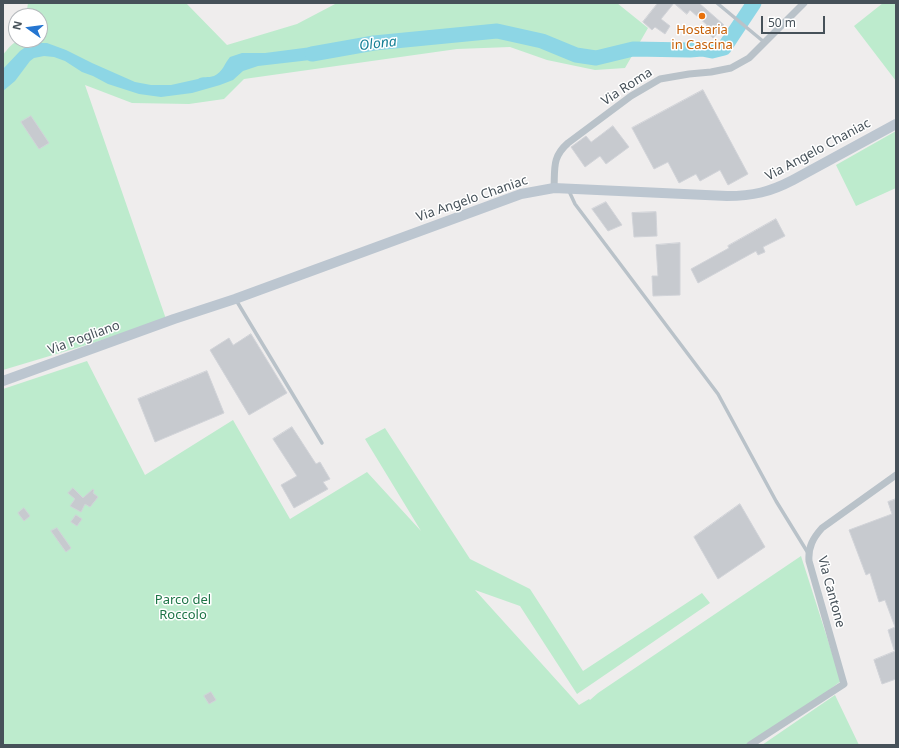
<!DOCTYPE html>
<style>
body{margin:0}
#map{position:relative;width:899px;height:748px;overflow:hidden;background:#efeded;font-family:"Noto Sans",sans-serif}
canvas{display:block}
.frame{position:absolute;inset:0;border:4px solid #465159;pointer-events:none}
.north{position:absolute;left:8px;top:8px;width:40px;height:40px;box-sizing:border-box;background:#fff;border:1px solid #b5b9bd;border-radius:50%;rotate:284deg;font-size:11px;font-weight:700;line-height:16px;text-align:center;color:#465159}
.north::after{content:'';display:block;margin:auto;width:14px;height:18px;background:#2576d1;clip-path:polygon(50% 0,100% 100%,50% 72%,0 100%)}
.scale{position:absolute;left:761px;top:16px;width:64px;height:18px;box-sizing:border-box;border:2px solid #465159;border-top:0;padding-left:5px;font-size:12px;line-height:14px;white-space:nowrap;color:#465159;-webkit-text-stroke:3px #fff;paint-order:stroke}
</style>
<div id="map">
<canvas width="899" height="748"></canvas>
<div class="frame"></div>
<div class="north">N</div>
<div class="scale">50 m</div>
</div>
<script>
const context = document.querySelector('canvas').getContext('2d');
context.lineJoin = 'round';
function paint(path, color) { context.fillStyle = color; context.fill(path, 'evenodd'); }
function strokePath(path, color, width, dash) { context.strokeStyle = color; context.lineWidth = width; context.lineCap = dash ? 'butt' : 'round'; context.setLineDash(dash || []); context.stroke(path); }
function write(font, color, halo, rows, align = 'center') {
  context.font = font + ' "Noto Sans",sans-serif'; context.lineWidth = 3; context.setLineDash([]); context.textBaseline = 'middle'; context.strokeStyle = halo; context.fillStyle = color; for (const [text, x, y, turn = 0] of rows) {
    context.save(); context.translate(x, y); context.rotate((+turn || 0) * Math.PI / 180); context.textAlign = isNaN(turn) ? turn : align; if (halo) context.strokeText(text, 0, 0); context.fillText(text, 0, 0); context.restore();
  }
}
const green = new Path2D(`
 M28 3H186L227 45 297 24 337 3H617L648 28 625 68 595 70 547 60 510 47 457 49 244 79 224 99 189 104 132 103 85 85 166 319 93 343 3 370V55C17 37 18 40 40 40V16H26Z
 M883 3H896V81L854 26Z
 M896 131V188L856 206 836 165Z
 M87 361 145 475 233 420 290 519 367 472 421 531 365 439 385 428 470 559 530 589 583 671 702 593 710 603 577 694 520 606 475 590 579 705 589 699 590 700 598 693 801 556 841 681 756 745H3V389Z
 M835 695 859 745H762Z`);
const water = new Path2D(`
 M31 43H47L66 50 92 63 135 82 151 85H171L198 79C203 76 208 78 214 76 223 72 224 64 230 57L242 53H265L327 45 333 56 319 59 258 66 243 71 233 80 220 85 192 93 161 97 139 94 108 84 93 76 82 72 65 61 54 57 44 56 34 58 30 61 15 81 3 91V69L20 51Z`);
const river = new Path2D(`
 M312 54 374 43 497 31 542 41 576 55 596 58 633 49 690 50 702 49 712 51 724 48 754 3`);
const building = new Path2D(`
 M658 3H674L661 19 670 26 665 34 655 27 652 30 643 22Z
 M674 3H699L724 25 713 38 703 29 707 25 690 10 687 14Z
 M703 90 748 174 728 185 720 170 700 181 696 174 679 183 668 162 654 169 632 128Z
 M31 116 49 143 39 149 21 122Z
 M613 126 629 147 606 164 600 156 585 167 571 147 586 136 591 142Z
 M606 202 622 225 608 231 592 209Z
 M656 212 657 236 634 237 632 213Z
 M776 219 785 236 763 247 765 252 758 255 756 251 698 283 691 269 729 248 728 246Z
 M680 243V295L653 296 652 276H658L656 245Z
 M251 334 287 393 249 415 210 350 229 338 233 345Z
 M207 371 224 413 155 442 138 399Z
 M292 427 316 464 320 462 330 479 323 482 328 489 294 508 281 485 297 476 273 439Z
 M73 488 83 498 93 489 94 490 93 493 98 497 90 507 85 504 81 512 70 506 75 499 68 493Z
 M896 499V650H894L888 630 895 627 885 600 879 602 870 573 866 575 849 530 892 514 888 502Z
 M740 504 765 547 718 579 694 537Z
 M24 508 30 516 24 521 18 513Z
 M76 515 82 519 77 526 71 522Z
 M57 528 71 548 66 552 51 531Z
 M896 651V679L882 684 874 660Z
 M211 692 216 700 209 704 204 696Z`);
const lane = new Path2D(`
 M717 3 764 42
 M569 191 575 204 718 394 776 501 808 553
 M236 300 322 443`);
const street = new Path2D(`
 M554 188C555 168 552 157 568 143L631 96 660 79 689 74 711 72 731 68 749 58 804 3
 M750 745 844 684 809 561C808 547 813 538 822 528L896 475`);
const secondary = new Path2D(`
 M3 381 174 319 235 299 521 194 554 188 727 196C753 196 770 192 793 180L896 124`);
const markers = [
 [702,16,4,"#e8710a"]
];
const foodNames = [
 ["Hostaria",702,30],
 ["in Cascina",702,45]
];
const streetNames = [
 ["Via Roma",627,87,-33],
 ["Via Angelo Chaniac",818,150,-28],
 ["Via Angelo Chaniac",472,199,-19],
 ["Via Pogliano",84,338,-20],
 ["Via Cantone",831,592,75]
];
const parkNames = [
 ["Parco del",183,600],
 ["Roccolo",183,615]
];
const waterNames = [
 ["Olona",378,44,-7]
];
paint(green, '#bdebcd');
paint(water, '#8dd6e5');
strokePath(river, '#8dd6e5', 15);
paint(building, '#c7cacf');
strokePath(building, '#d1d3d8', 1);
strokePath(lane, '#b9c2c9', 3.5);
strokePath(street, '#b9c2c9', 7);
strokePath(secondary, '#bcc6d0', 10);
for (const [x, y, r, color] of markers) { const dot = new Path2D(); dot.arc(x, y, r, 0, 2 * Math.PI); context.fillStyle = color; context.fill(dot); strokePath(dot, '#fff', 1.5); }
write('13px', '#c56008', '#fff', foodNames);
write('13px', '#465159', '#fff', streetNames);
write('13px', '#1d7446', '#fff', parkNames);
write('italic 14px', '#167f95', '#fff', waterNames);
</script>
